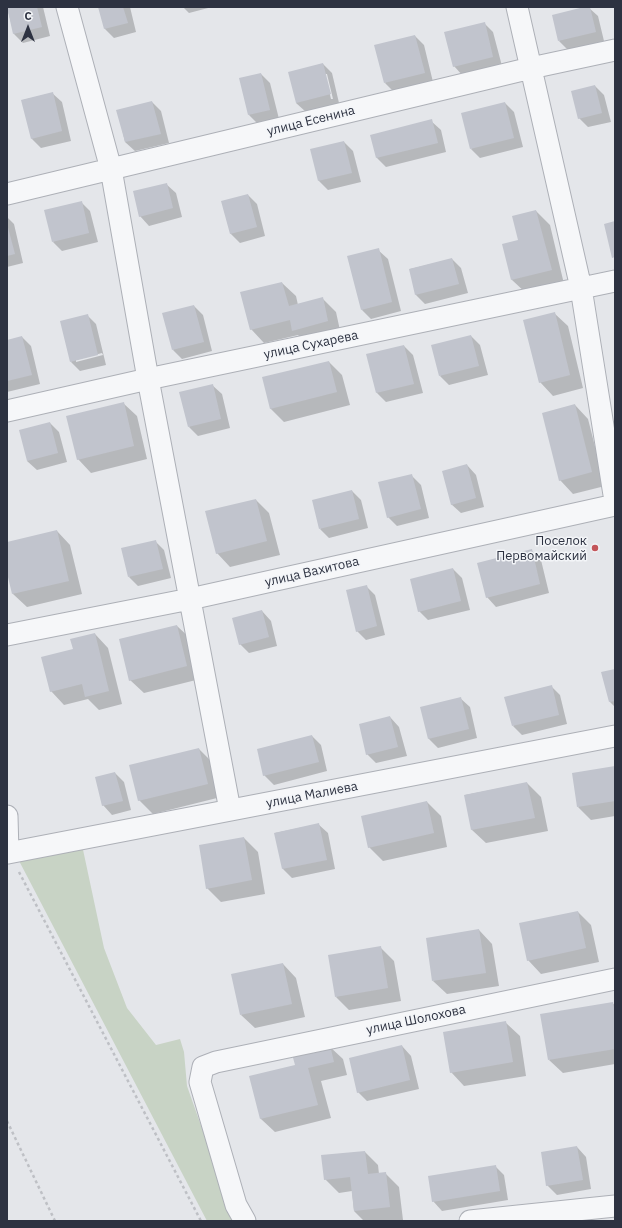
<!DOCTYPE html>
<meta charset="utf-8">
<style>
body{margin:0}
#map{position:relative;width:622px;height:1228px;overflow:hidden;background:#e4e6ea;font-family:"IBM Plex Sans",sans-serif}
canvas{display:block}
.frame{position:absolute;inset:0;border:8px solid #2d3241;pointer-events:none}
.north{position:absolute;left:8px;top:8px;width:40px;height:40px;-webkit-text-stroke:3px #f3f5f8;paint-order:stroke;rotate:0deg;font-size:11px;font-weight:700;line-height:16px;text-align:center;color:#2d3241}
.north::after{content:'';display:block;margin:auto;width:14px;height:18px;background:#2d3241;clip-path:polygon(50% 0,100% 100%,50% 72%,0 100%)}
</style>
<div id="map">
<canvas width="622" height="1228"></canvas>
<div class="frame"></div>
<div class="north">С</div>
</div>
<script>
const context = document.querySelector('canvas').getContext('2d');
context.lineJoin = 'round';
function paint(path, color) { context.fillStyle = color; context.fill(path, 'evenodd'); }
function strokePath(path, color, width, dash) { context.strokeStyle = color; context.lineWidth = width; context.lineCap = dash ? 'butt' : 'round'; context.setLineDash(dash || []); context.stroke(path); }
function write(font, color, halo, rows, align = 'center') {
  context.font = font + ' "IBM Plex Sans",sans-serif'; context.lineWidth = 3; context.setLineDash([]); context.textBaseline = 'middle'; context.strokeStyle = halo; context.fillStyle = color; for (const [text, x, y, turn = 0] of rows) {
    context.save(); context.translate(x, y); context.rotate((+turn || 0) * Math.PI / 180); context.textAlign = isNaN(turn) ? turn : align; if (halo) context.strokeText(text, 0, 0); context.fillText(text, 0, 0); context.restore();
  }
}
const green = new Path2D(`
 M82 845 104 948 127 1008 156 1045 180 1039 184 1052 187 1086 229 1205 239 1221H207L16 855Z`);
const shadow = new Path2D(`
 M7 7H43L50 36 23 43 14 34Z
 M99 7H130L136 32 114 38 105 29Z
 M183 7H212L189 13Z
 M588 7 598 16 604 41 568 50 559 41Z
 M484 23 493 32 502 66 463 76 454 66Z
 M415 36 424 45 433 82 394 92 385 83Z
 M323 64 332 73 339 103 306 112 296 103ZM325 74H327L333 99H331Z
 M261 74 270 83 279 119 258 124 249 115Z
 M595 86 604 95 611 122 588 127 579 118Z
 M52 93 62 102 71 141 41 148 32 139 23 100Z
 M152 102 161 111 169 143 135 151 125 142 118 111Z
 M505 103 514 112 523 147 480 158 471 149Z
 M431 121 441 130 446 152 386 167 377 158 372 135Z
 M344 142 353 151 361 182 328 190 319 181 311 150Z
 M166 184 176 193 182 217 149 226 140 216Z
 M248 195 257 204 265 236 240 243 230 233Z
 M81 202 90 211 98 242 62 251 53 242Z
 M536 211 550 225 564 284 526 293 512 280 504 245 519 241Z
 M7 217 14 224 23 263 7 267Z
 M378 250 388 259 401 311 371 319 362 310Z
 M452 259 461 268 468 293 425 304 416 295 410 269Z
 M282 283 296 296 298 305 322 298 336 312 341 335 307 344 298 335 264 343 251 329Z
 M194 306 203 315 212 351 182 359 173 350Z
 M554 313 568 326 583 388 553 396 540 382Z
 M87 315 96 324 106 365 80 371 71 362ZM102 353 103 355 76 362V360Z
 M471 336 480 345 488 375 449 385 440 376Z
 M22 337 31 346 40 384 7 392V341Z
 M404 346 413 355 423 393 386 402 377 393 367 355Z
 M329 362 342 375 350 405 284 422 270 408Z
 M212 385 222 394 230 428 198 436 189 427Z
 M123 403 137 416 147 459 91 473 78 459Z
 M575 405 588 419 605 486 573 494 560 480Z
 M50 423 59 432 67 462 37 470 27 461Z
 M467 465 476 475 484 507 461 513 451 504Z
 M411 475 421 485 429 518 397 526 388 517Z
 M352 491 361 500 368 528 329 538 320 529Z
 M256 500 269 513 280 555 230 567 217 553Z
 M57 531 70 545 82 594 27 607 13 594 7 569V543Z
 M155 541 164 550 171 578 138 586 129 577Z
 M531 550 541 560 549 593 496 607 487 597Z
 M453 569 462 578 470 610 428 620 419 611Z
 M366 586 375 595 385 635 366 640 357 631Z
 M262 611 271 621 277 646 249 653 240 644Z
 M177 626 191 639 200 679 144 693 130 680Z
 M95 634 108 648 122 704 99 710 88 699 64 705 51 691 74 650Z
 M615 670V707L610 702 603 673Z
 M551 686 560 695 567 724 522 735 513 726Z
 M460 698 470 707 477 738 438 748 429 739 421 708Z
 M390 717 399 727 407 756 376 763 367 754Z
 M312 736 321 745 327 771 274 785 264 775Z
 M199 749 213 763 221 797 153 814 139 800Z
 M615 768V816L591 820 578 807Z
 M115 773 124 782 131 810 112 815 103 805Z
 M527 783 541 797 548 831 486 843 472 830 465 795Z
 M427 802 441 816 447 847 383 861 369 847Z
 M318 824 328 833 335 869 292 878 283 869 275 833Z
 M244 838 258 852 265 894 221 902 207 888Z
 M578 912 591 925 599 962 541 974 528 960Z
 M479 930 492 944 499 986 447 994 433 981Z
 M380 947 394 961 401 1001 349 1010 336 997Z
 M283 964 296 978 305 1017 255 1028 241 1015Z
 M612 1003 615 1005V1064L563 1073 549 1060Z
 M506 1023 520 1036 526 1076 464 1086 451 1072Z
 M329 1046 343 1059 347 1075 321 1081 331 1118 275 1132 261 1119 251 1077 296 1066Z
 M402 1046 411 1056 419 1089 367 1101 358 1092Z
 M577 1147 586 1157 591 1189 557 1195 547 1185Z
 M365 1152 378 1165 379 1174H386L399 1187 403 1220 364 1221 354 1211 352 1191 339 1193 325 1179Z
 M495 1166 504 1175 508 1200 442 1211 433 1201Z`);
const building = new Path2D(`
 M7 7H37L42 27 13 34Z
 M98 7H123L128 23 104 29Z
 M584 7H590L596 32 558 41 552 15Z
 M485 22 493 57 453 67 444 32Z
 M415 35 425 73 384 83 374 45Z
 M323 63 331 94 296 103 288 72Z
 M261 73 270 110 248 115 239 78Z
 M595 85 602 113 578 119 571 91Z
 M53 92 62 131 31 139 21 100Z
 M152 101 161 134 125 142 116 110Z
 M505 102 514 138 470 149 461 113Z
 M432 119 438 143 376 158 370 135Z
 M344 141 352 173 318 181 310 149Z
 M167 183 173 208 139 217 133 191Z
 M248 194 257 227 230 234 221 201Z
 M82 201 89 233 52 242 44 210Z
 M536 210 552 270 511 280 502 244 518 240 512 216Z
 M615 221V257L612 258 604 224Z
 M7 224 15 254 7 256Z
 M379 248 392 302 361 310 347 256Z
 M452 258 459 284 415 295 409 269Z
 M282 282 289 306 323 297 328 321 292 331 290 320 250 330 240 292Z
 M194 305 204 342 172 350 162 313Z
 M555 312 570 375 539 383 523 320Z
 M88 314 98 355 70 362 60 321Z
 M471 335 479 366 439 376 431 345Z
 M22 336 32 375 7 381V340Z
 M404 345 414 384 376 393 366 354Z
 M329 361 337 392 270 409 262 377Z
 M213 384 221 419 188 427 179 392Z
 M124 402 134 446 77 460 66 416Z
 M575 404 592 472 559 481 542 413Z
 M50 422 58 453 27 461 19 430Z
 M467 464 476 498 451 505 442 471Z
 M412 474 421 509 387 518 378 482Z
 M352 490 359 519 319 529 312 500Z
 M256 499 267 541 216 554 205 511Z
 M57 530 69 581 12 594 7 573V542Z
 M156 540 163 569 128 577 121 548Z
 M532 549 540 584 486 598 477 563Z
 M453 568 461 601 418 612 410 579Z
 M367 585 377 626 356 632 346 590Z
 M262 610 269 637 239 645 232 618Z
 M177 625 187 666 129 681 119 639Z
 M95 633 109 691 85 697 82 684 50 692 41 657 73 649 70 639Z
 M615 669V701L609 702 601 672Z
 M552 685 559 715 512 726 504 697Z
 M461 697 469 729 428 739 420 707Z
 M390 716 398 747 366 755 359 724Z
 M312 735 319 762 263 776 257 749Z
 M199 748 208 784 138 801 129 765Z
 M615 766V801L577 807 572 773Z
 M115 772 123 801 102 806 95 777Z
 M527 782 535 818 471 830 464 795Z
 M427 801 434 833 368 848 361 816Z
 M319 823 327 860 282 869 274 833Z
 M244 837 252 880 206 889 199 845Z
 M578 911 586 948 527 961 519 923Z
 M479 929 486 973 432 981 426 938Z
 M381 946 388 988 335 997 328 955Z
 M283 963 292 1004 240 1015 231 974Z
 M613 1002 615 1014V1049L548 1060 540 1014Z
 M506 1021 513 1062 450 1073 443 1032Z
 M330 1045 334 1062 308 1068 318 1105 260 1119 249 1076 295 1065 292 1054Z
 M402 1045 410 1080 357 1093 349 1058Z
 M577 1146 583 1180 546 1186 541 1152Z
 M365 1151 368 1174 386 1172 390 1207 354 1211 350 1177 324 1180 321 1155Z
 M496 1165 500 1191 432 1202 428 1176Z`);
const path = new Path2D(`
 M19 872 201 1221
 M7 1121 55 1221`);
const street = new Path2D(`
 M67 7 111 169 148 379 230 810
 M517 7 581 288 615 501
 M7 194 531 68 615 50
 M7 411 148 379 615 281
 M7 635 190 599 615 505
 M7 816 8 853 615 736
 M245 1221 236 1205 200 1082 203 1067 216 1062 615 979
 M470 1221 615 1206`);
const markers = [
 [595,548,4,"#c3555a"]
];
const streetNames = [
 ["улица Есенина",311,121,-14],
 ["улица Сухарева",311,345,-12],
 ["улица Вахитова",312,572,-13],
 ["улица Малиева",312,795,-11],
 ["улица Шолохова",416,1020,-12]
];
const poiNames = [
 ["Поселок",587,541],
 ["Первомайский",587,556]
];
paint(green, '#c8d3c5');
paint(shadow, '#0003');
paint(building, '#c1c4cd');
strokePath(street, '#adb0b7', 23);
strokePath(path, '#bec0c5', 2.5, [3, 3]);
strokePath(street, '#f6f7f9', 21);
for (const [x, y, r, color] of markers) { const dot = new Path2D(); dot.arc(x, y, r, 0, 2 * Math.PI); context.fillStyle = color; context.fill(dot); strokePath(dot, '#f3f5f8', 1.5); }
write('13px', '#2d3241', '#f3f5f8', streetNames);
write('13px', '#2d3241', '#f3f5f8', poiNames, 'right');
</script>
